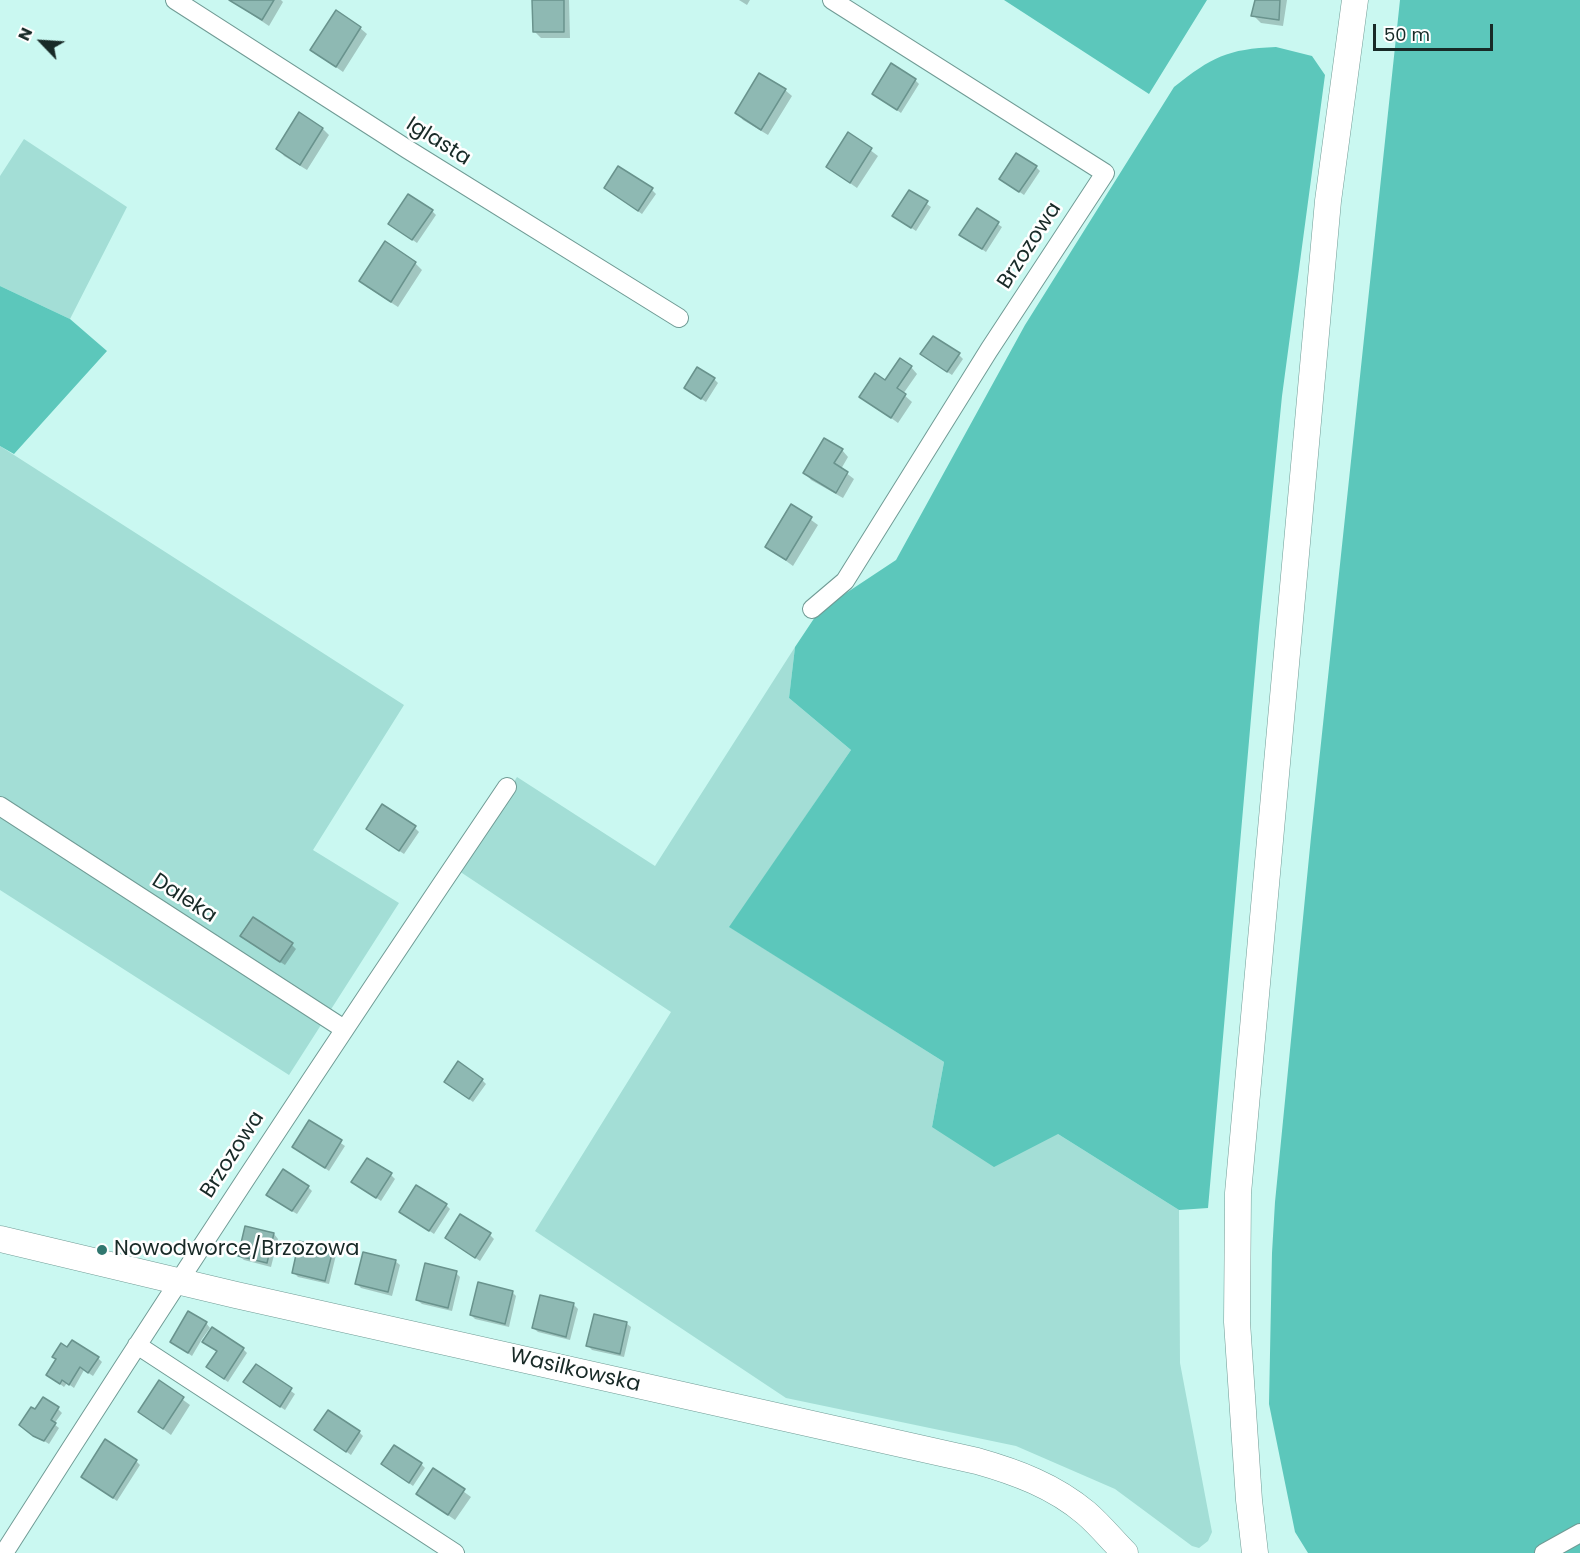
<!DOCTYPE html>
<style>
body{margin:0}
#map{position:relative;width:1580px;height:1553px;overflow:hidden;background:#caf8f1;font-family:Poppins,sans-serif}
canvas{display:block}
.north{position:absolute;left:12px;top:12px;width:60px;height:60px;-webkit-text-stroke:4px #fff;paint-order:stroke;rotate:295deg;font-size:16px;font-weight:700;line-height:24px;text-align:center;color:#182a27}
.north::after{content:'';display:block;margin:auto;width:21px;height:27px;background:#182a27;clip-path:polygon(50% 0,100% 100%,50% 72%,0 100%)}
.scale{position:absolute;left:1373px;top:24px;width:120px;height:27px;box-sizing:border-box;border:3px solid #182a27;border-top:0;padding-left:8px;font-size:18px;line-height:21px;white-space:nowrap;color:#182a27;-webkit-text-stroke:4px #fff;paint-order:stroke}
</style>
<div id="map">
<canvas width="1580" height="1553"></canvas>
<div class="north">N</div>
<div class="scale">50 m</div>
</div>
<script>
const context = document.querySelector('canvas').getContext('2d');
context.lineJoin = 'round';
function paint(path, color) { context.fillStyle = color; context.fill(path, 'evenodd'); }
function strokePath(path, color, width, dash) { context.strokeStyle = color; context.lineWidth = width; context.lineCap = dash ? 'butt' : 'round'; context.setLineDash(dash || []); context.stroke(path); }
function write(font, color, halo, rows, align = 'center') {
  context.font = font + ' Poppins,sans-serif'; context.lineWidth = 5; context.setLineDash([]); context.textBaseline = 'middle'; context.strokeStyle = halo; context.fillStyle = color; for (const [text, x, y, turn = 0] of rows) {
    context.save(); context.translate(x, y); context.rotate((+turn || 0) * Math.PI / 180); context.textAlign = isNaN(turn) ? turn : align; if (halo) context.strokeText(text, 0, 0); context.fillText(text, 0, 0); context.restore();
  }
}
const green = new Path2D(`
 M24 139 127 207 70 319 0 286V176Z
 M0 446 404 705 313 850 399 903 289 1075 0 890Z
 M795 647 789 698 851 750 730 927 944 1062 932 1127 1058 1134 1179 1210 1180 1363 1212 1532 1208 1541 1199 1548 1192 1546 1115 1489 1016 1446 786 1398 535 1231 671 1012 459 871 517 777 655 866Z`);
const forest = new Path2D(`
 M1004 0H1207L1149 94Z
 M1400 0H1580V1553H1308L1295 1532 1269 1404 1272 1253 1275 1202 1311 837Z
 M1276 47 1312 56 1325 75 1282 396 1259 627 1208 1208 1179 1210 1058 1134 994 1167 932 1127 944 1062 729 927 851 750 789 698 795 647 819 611 896 560 1025 325 1174 87C1212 57 1227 49 1276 47Z
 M0 286 70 319 107 351 14 454 0 446Z`);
const shadow = new Path2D(`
 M230 0H281L283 2 269 26Z
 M534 0H569L570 38H541L534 31Z
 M739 0H750L747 5Z
 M1257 0H1287L1283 26 1261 23 1254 16Z
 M360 28 367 34 343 72 312 50Z
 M915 80 919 84 901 113 874 94Z
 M785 90 792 96 768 135 743 120 737 113Z
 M300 114 323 129 329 135 307 170 284 156 278 149Z
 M849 134 878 156 857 188 827 167Z
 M1036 167 1040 171 1024 195 1005 182Z
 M605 188 652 190 656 194 642 214Z
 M910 192 931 207 916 231 894 216Z
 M977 210 1002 227 986 252 961 235Z
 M432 211 436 215 417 243 390 224Z
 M385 243 415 263 422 270 398 307 367 287 361 280Z
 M959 355 963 359 952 375 926 358Z
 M911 367 917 374 903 394 912 402 898 423 861 396Z
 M714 379 718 383 706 402 685 388Z
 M842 450 848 457 841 469 854 479 843 498 811 480 805 473Z
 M792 506 818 525 793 566 767 547Z
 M415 828 419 832 404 854 372 833Z
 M246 940 292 945 296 949 285 965Z
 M482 1080 486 1084 473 1102 446 1082Z
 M310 1122 345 1146 329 1171 294 1147Z
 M391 1175 395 1179 381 1201 353 1182Z
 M308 1187 312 1191 297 1214 272 1199Z
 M446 1205 450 1209 434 1234 400 1211Z
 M246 1228 274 1234 278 1239 271 1267 244 1260 239 1256Z
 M490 1235 494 1239 480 1261 446 1238Z
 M332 1251 336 1255 329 1284 298 1277 294 1273Z
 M395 1261 400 1265 392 1296 361 1288 357 1284Z
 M456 1273 460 1277 452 1311 422 1304 417 1300Z
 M512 1292 516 1296 509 1327 475 1319 471 1315Z
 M574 1305 578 1309 570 1340 538 1332 533 1328Z
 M206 1323 210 1328 202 1339 243 1349 247 1353 228 1382 212 1371 218 1352 202 1339 192 1356 176 1345Z
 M626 1323 631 1327 624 1357 592 1350 588 1346Z
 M98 1358 102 1362 93 1376 84 1370 74 1388 67 1383 64 1387 48 1375 58 1360Z
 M256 1366 295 1394 285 1410 249 1386Z
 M159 1382 190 1405 171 1435 140 1412Z
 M58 1409 62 1413 54 1424 59 1428 49 1444 25 1429 35 1412Z
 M316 1430 359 1432 363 1436 351 1455Z
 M136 1461 140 1465 117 1501 82 1477Z
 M383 1464H421L425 1468 413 1486Z
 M434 1470 471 1497 455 1520 418 1494Z`);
const building = new Path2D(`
 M229 0H274L262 20Z
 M532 0H564V32H533Z
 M1255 0H1280L1279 20 1251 16Z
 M336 10 361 27 336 67 310 50Z
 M891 63 916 79 897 110 872 94Z
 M759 73 786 89 761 130 735 113Z
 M299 112 323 128 300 165 276 149Z
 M848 132 872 148 850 183 826 167Z
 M1016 153 1037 166 1019 192 999 179Z
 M618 166 653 188 638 211 604 188Z
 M909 190 928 201 911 228 892 216Z
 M408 194 433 210 412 240 388 224Z
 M977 208 999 222 982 249 959 235Z
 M385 241 416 262 391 302 359 281Z
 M933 336 960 353 947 372 920 354Z
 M900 358 912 366 897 388 906 394 891 418 859 397 875 373 885 380Z
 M697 367 715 378 701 399 684 388Z
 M824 438 843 449 834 463 848 472 836 493 803 473Z
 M791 504 812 517 786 560 765 547Z
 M382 804 416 826 399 851 366 829Z
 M253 917 293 943 280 962 240 936Z
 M458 1061 483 1079 469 1099 444 1082Z
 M309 1120 342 1140 325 1168 292 1147Z
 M367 1158 392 1173 376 1198 351 1182Z
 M283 1169 309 1186 292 1211 266 1195Z
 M416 1185 447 1204 429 1231 399 1212Z
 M460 1214 491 1233 475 1258 445 1238Z
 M245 1226 274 1233 267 1263 238 1256Z
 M299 1241 333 1250 325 1281 292 1273Z
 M363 1252 396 1260 388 1292 355 1284Z
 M425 1263 457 1271 448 1308 416 1300Z
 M478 1282 513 1291 505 1324 470 1315Z
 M540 1295 574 1303 566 1337 532 1328Z
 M188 1311 207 1322 188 1353 170 1342Z
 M594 1314 627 1322 620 1354 586 1346Z
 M212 1327 244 1348 224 1379 206 1367 217 1351 202 1342Z
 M72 1340 99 1357 88 1373 80 1367 69 1385 62 1380 60 1384 46 1375 56 1359 52 1357 61 1343 67 1347Z
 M256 1364 292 1388 280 1407 243 1382Z
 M159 1380 184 1397 163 1429 138 1412Z
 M43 1397 59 1407 51 1420 56 1423 44 1441 33 1436 19 1425 31 1407 35 1409Z
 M328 1410 360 1431 346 1452 314 1430Z
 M105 1439 137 1460 113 1498 81 1477Z
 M394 1445 422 1463 409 1483 381 1464Z
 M433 1468 465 1489 448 1515 416 1494Z`);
const street = new Path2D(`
 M175 0 407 149 679 318
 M812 609 845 581 989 350 1105 173 832 0
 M0 806 344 1029
 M137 1345 455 1553
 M4 1553C168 1295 336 1040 507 787
 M1544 1553 1580 1533`);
const secondary = new Path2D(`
 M0 1239 236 1295 977 1461C1016 1472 1054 1486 1086 1513 1100 1525 1112 1540 1125 1553
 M1255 1553 1249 1500 1237 1322 1238 1193 1328 201 1355 0`);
const markers = [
 [102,1250,6,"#30776f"]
];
const streetNames = [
 ["Iglasta",438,142,32],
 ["Brzozowa",1030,246,-57],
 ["Daleka",184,899,33],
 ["Brzozowa",233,1155,-57],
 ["Wasilkowska",575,1371,13]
];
const poiNames = [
 ["Nowodworce/Brzozowa",114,1250]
];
paint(green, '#a3ded6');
paint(forest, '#5cc7bb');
paint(shadow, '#0003');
paint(building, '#8eb9b3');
strokePath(building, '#69938d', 1.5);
strokePath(street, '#709b95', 20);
strokePath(secondary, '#709b95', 27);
strokePath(street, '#fff', 18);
strokePath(secondary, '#fff', 26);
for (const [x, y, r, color] of markers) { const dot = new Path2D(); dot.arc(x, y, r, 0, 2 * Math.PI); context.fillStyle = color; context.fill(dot); strokePath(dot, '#fff', 2); }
write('21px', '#182a27', '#fff', streetNames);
write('21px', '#182a27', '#fff', poiNames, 'left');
</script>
